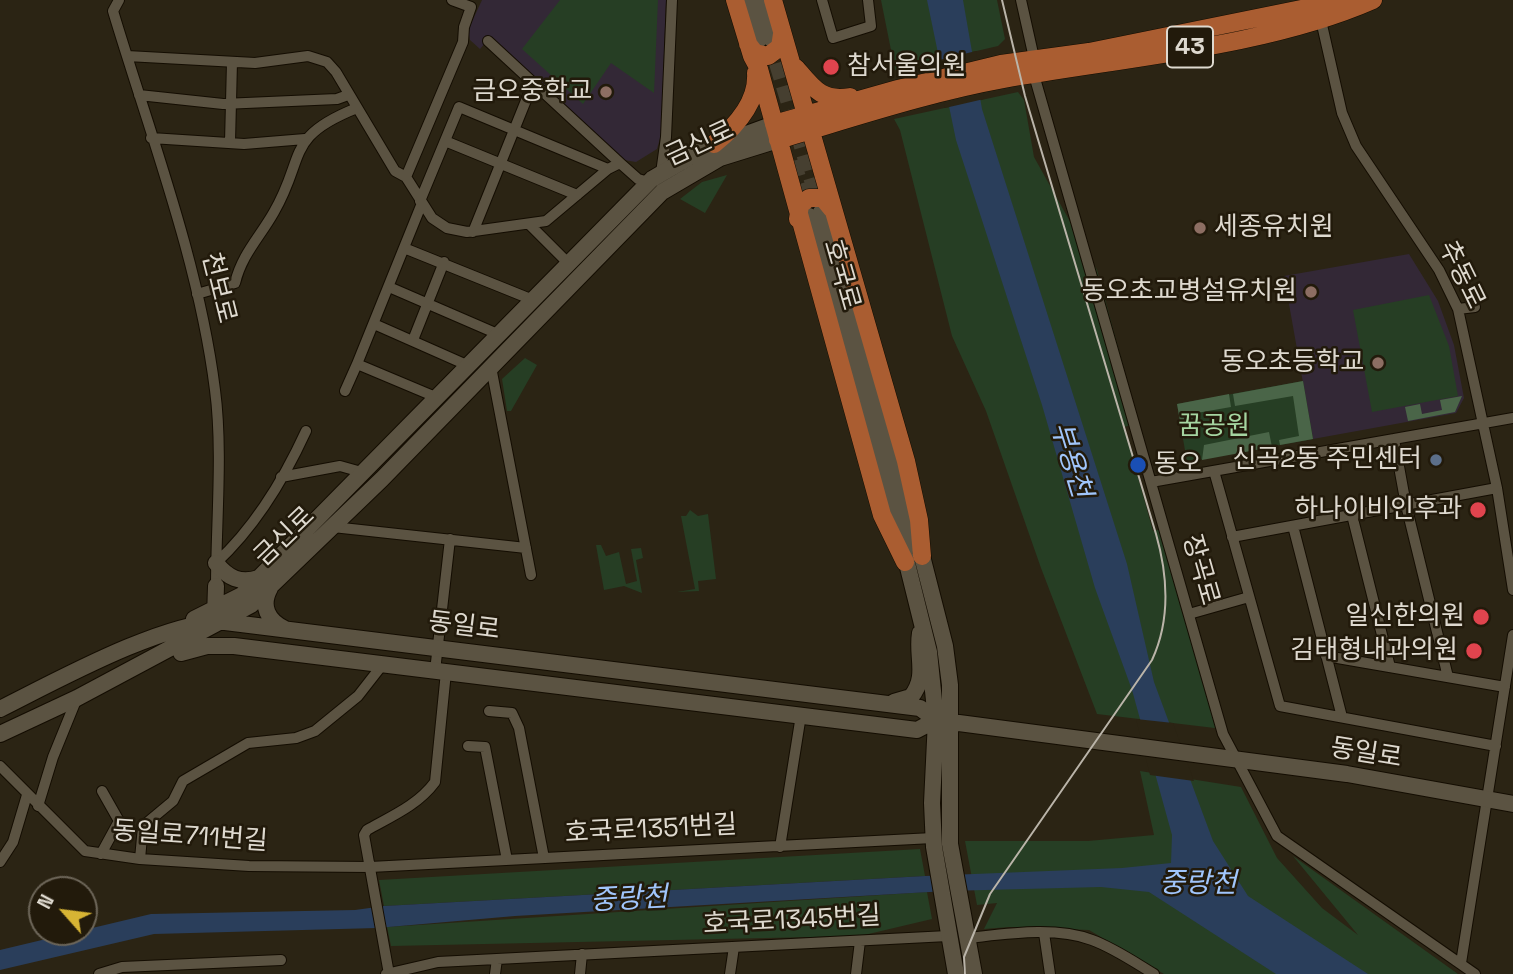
<!DOCTYPE html>
<meta charset="utf-8">
<style>
body{margin:0}
#map{position:relative;width:1513px;height:974px;overflow:hidden;background:#2b2414;font-family:"Space Grotesk",sans-serif}
canvas{display:block}
.north{position:absolute;left:28px;top:876px;width:70px;height:70px;box-sizing:border-box;background:#221a0b;border:2px solid #6d6659;border-radius:50%;rotate:298deg;font-size:19px;font-weight:700;line-height:28px;text-align:center;color:#ded9cf}
.north::after{content:'';display:block;margin:auto;width:24px;height:32px;background:#d7b434;clip-path:polygon(50% 0,100% 100%,50% 72%,0 100%)}
</style>
<div id="map">
<canvas width="1513" height="974"></canvas>
<div class="north">N</div>
</div>
<script>
const context = document.querySelector('canvas').getContext('2d');
context.lineJoin = 'round';
function paint(path, color) { context.fillStyle = color; context.fill(path, 'evenodd'); }
function strokePath(path, color, width, dash) { context.strokeStyle = color; context.lineWidth = width; context.lineCap = dash ? 'butt' : 'round'; context.setLineDash(dash || []); context.stroke(path); }
function write(font, color, halo, rows, align = 'center') {
  context.font = font + ' "Space Grotesk","Noto Sans KR",sans-serif'; context.lineWidth = 5; context.setLineDash([]); context.textBaseline = 'middle'; context.strokeStyle = halo; context.fillStyle = color; for (const [text, x, y, turn = 0] of rows) {
    context.save(); context.translate(x, y); context.rotate((+turn || 0) * Math.PI / 180); context.textAlign = isNaN(turn) ? turn : align; if (halo) context.strokeText(text, 0, 0); context.fillText(text, 0, 0); context.restore();
  }
}
const education = new Path2D(`
 M482 0H666L661 135 657 149 636 162 624 160 487 41 480 49 470 40 468 30Z
 M1409 254 1438 301 1454 345 1464 398 1456 413 1313 439 1284 276Z`);
const green = new Path2D(`
 M560 0H658L654 93 611 63 583 104 522 49Z
 M881 0H997L1005 39 998 46 895 70Z
 M1018 92 1024 100 1034 157 1097 270 1139 423 1124 427 1153 531 1167 528 1223 729 1097 714 1041 568 986 411 952 336 900 130 894 119Z
 M727 175 705 213 680 199 702 182Z
 M1429 295 1449 346 1458 396 1372 412 1353 310Z
 M525 358 537 365 511 411H507L502 379Z
 M1303 381 1313 439 1187 462 1177 404Z
 M690 510 698 516 708 514 716 579 698 581 699 591 677 592 695 589 681 516H686Z
 M596 545H601L606 556 619 552 626 584 637 581 631 549 641 548 643 558 636 560 642 593 624 586 604 590Z
 M1140 771 1241 787 1277 858 1322 908 1358 935 1293 856 1458 974H1164L1089 930 1009 927 984 929 997 903 977 905 965 841H1088L1154 835Z
 M920 849 925 876 384 906 379 880Z
 M927 892 932 919 860 936 391 946 387 927Z`);
const forest = new Path2D(`
 M1303 381 1313 439 1280 445 1279 440 1299 436 1293 396 1235 406 1233 394Z
 M1229 394 1231 407 1191 414 1193 436 1183 438 1177 404Z
 M1462 396 1455 412 1408 421 1405 407 1420 404 1422 414 1442 410 1440 400Z
 M1269 432 1272 447 1202 460 1204 445Z`);
const water = new Path2D(`
 M927 0H963L982 109 1127 564 1154 682 1213 841 1248 896 1368 974H1276L1149 892 1101 887 947 891 515 916 377 928 154 934 0 970V950L151 914 355 910 384 906 925 876 1122 868 1171 863 1172 835 1132 690 1095 588 1042 405 956 140Z`);
const pier = new Path2D(`
 M976 51 984 99 945 108 935 61Z
 M1136 719 1173 723 1194 781 1150 775Z`);
const secondaryTunnel = new Path2D(`
 M770 40 821 210
 M793 161 808 210`);
const street = new Path2D(`
 M119 0 113 11C150 134 199 262 215 390 223 450 216 524 216 586
 M822 0 833 38 871 26 868 0
 M1021 0 1034 58
 M1320 16 1342 113 1356 146 1439 270 1458 309 1497 488 1513 590
 M488 41 620 163
 M127 56 255 63 308 56 327 62 336 72 395 171 406 177 432 218 447 228 467 232 546 221 608 169 620 163 638 179 649 182
 M1034 75 1223 734 1277 836 1475 974
 M139 95 223 104 337 99 348 95
 M151 138 244 144 305 139
 M445 141 577 195
 M230 142 232 62
 M661 173 666 137 672 0
 M406 177 463 42 464 27 471 7 452 0
 M420 201 459 107 608 169
 M422 203 357 364 438 398
 M530 225 569 264
 M473 232 533 83
 M404 248 533 300
 M389 287 500 335
 M197 294 235 283C242 254 260 237 274 212 306 157 284 137 357 108
 M1458 309 1475 307
 M374 324 469 366
 M413 340 444 262
 M491 367 531 575
 M345 391 357 364
 M1394 439 1406 505 1448 677
 M1214 471 1280 706 1496 746
 M281 477 340 466 365 473
 M1151 482 1513 418
 M1352 515 1390 667
 M1293 526 1342 717
 M333 527 526 548
 M1232 537 1497 488
 M216 563C255 527 284 479 306 431
 M1189 614 1249 597
 M1326 656 1505 687
 M435 671 450 539
 M489 711 512 713 519 728 544 858
 M468 746 485 747 507 860
 M0 766 85 851 140 859 249 866 370 867 933 838
 M38 806 53 757 77 698
 M780 847 801 715
 M101 854 119 821 102 791
 M140 859 143 826 173 801 183 781 248 743 296 738 315 731 358 696 383 664
 M0 862 13 842 27 795
 M1044 933 1050 974
 M968 938C1006 934 1055 926 1092 940 1114 948 1134 962 1154 974
 M1461 963 1513 635
 M99 974 122 967 281 960
 M386 974 438 962 948 936
 M389 974 364 835 367 830C392 816 418 805 435 782L446 672
 M495 974 497 959
 M580 974 582 954
 M730 974 734 947
 M856 974 860 941`);
const secondary = new Path2D(`
 M746 0 758 41
 M759 0 770 38
 M821 212 922 556 945 646 950 685V844L974 974
 M809 216 894 511 929 652 936 720 932 803 934 847 956 974
 M216 563C228 578 240 584 259 578
 M270 588C260 606 268 621 285 629
 M215 617 216 586
 M194 619 242 595 652 179 700 151 774 124
 M181 653 207 646H234L917 730 936 720
 M894 702 911 697C928 676 916 657 920 633
 M0 709C54 682 168 619 225 622L920 708 936 720 1347 774 1513 804
 M0 734 77 698 251 605 382 479 662 192 720 158 778 140`);
const primary = new Path2D(`
 M735 0 752 56 759 69 882 515 905 562
 M773 0 906 461 919 520 922 556
 M748 44 755 53 768 56 780 47 782 34
 M796 68C813 88 822 102 850 97
 M774 124 898 89 1001 64 1089 52 1346 0
 M778 140C853 118 927 93 1004 79 1121 58 1266 47 1373 0
 M714 144C735 127 758 102 756 73
 M798 219 800 205 809 198H823L832 209`);
const tram = new Path2D(`
 M965 974 964 957 990 894 1152 660C1171 619 1168 576 1156 534L1025 96 1002 0`);
const markers = [
 [831,67,9,"#e0444e"],
 [606,92,7,"#8d6e63"],
 [1200,228,7,"#8d6e63"],
 [1311,292,7,"#8d6e63"],
 [1378,363,7,"#8d6e63"],
 [1436,460,7,"#5c6f8a"],
 [1138,465,9,"#1a4fb4"],
 [1478,510,9,"#e0444e"],
 [1481,617,9,"#e0444e"],
 [1474,651,9,"#e0444e"]
];
const shields = [
 [1190,47,46]
];
const shieldNames = [
 ["43",1190,47]
];
const poiNames = [
 ["참서울의원",847,67,"left"],
 ["금오중학교",592,92],
 ["세종유치원",1214,228,"left"],
 ["동오초교병설유치원",1297,292],
 ["동오초등학교",1364,363],
 ["신곡2동 주민센터",1422,460],
 ["동오",1154,465,"left"],
 ["하나이비인후과",1462,510],
 ["일신한의원",1465,617],
 ["김태형내과의원",1458,651]
];
const streetNames = [
 ["금신로",700,144,-25],
 ["호국로",841,275,74],
 ["추동로",1461,275,64],
 ["천보로",218,288,76],
 ["금신로",285,537,-44],
 ["장곡로",1200,570,74],
 ["동일로",464,627,7],
 ["동일로",1366,754,9],
 ["호국로1351번길",651,830,-3],
 ["동일로711번길",190,837,4],
 ["호국로1345번길",792,921,-3]
];
const parkNames = [
 ["꿈공원",1214,427]
];
const waterNames = [
 ["부용천",1070,460,73],
 ["중랑천",1198,884],
 ["중랑천",629,900,-3]
];
paint(education, '#332836');
paint(green, '#263e24');
paint(forest, '#4a6548');
paint(water, '#2a3e5b');
paint(pier, '#2b2414');
strokePath(secondaryTunnel, '#463f30', 16, [16, 8]);
strokePath(street, '#140d02', 12);
strokePath(secondary, '#140d02', 18);
strokePath(primary, '#140d02', 19);
strokePath(street, '#5b5342', 10);
strokePath(secondary, '#5b5342', 16);
strokePath(primary, '#aa5d31', 18);
strokePath(tram, '#bab4a9', 2);
for (const [x, y, r, color] of markers) { const dot = new Path2D(); dot.arc(x, y, r, 0, 2 * Math.PI); context.fillStyle = color; context.fill(dot); strokePath(dot, '#221a0b', 2.5); }
for (const [x, y, w] of shields) { const box = new Path2D(); box.roundRect(x - w / 2, y - 20.5, w, 41, 5); context.fillStyle = '#221a0b'; context.fill(box); strokePath(box, '#ded9cf', 2); }
write('bold 24px', '#ded9cf', null, shieldNames);
write('26px', '#ded9cf', '#221a0b', poiNames, 'right');
write('26px', '#ded9cf', '#221a0b', streetNames);
write('26px', '#a5d5a1', '#221a0b', parkNames);
write('italic 28px', '#a0c5fb', '#221a0b', waterNames);
</script>
